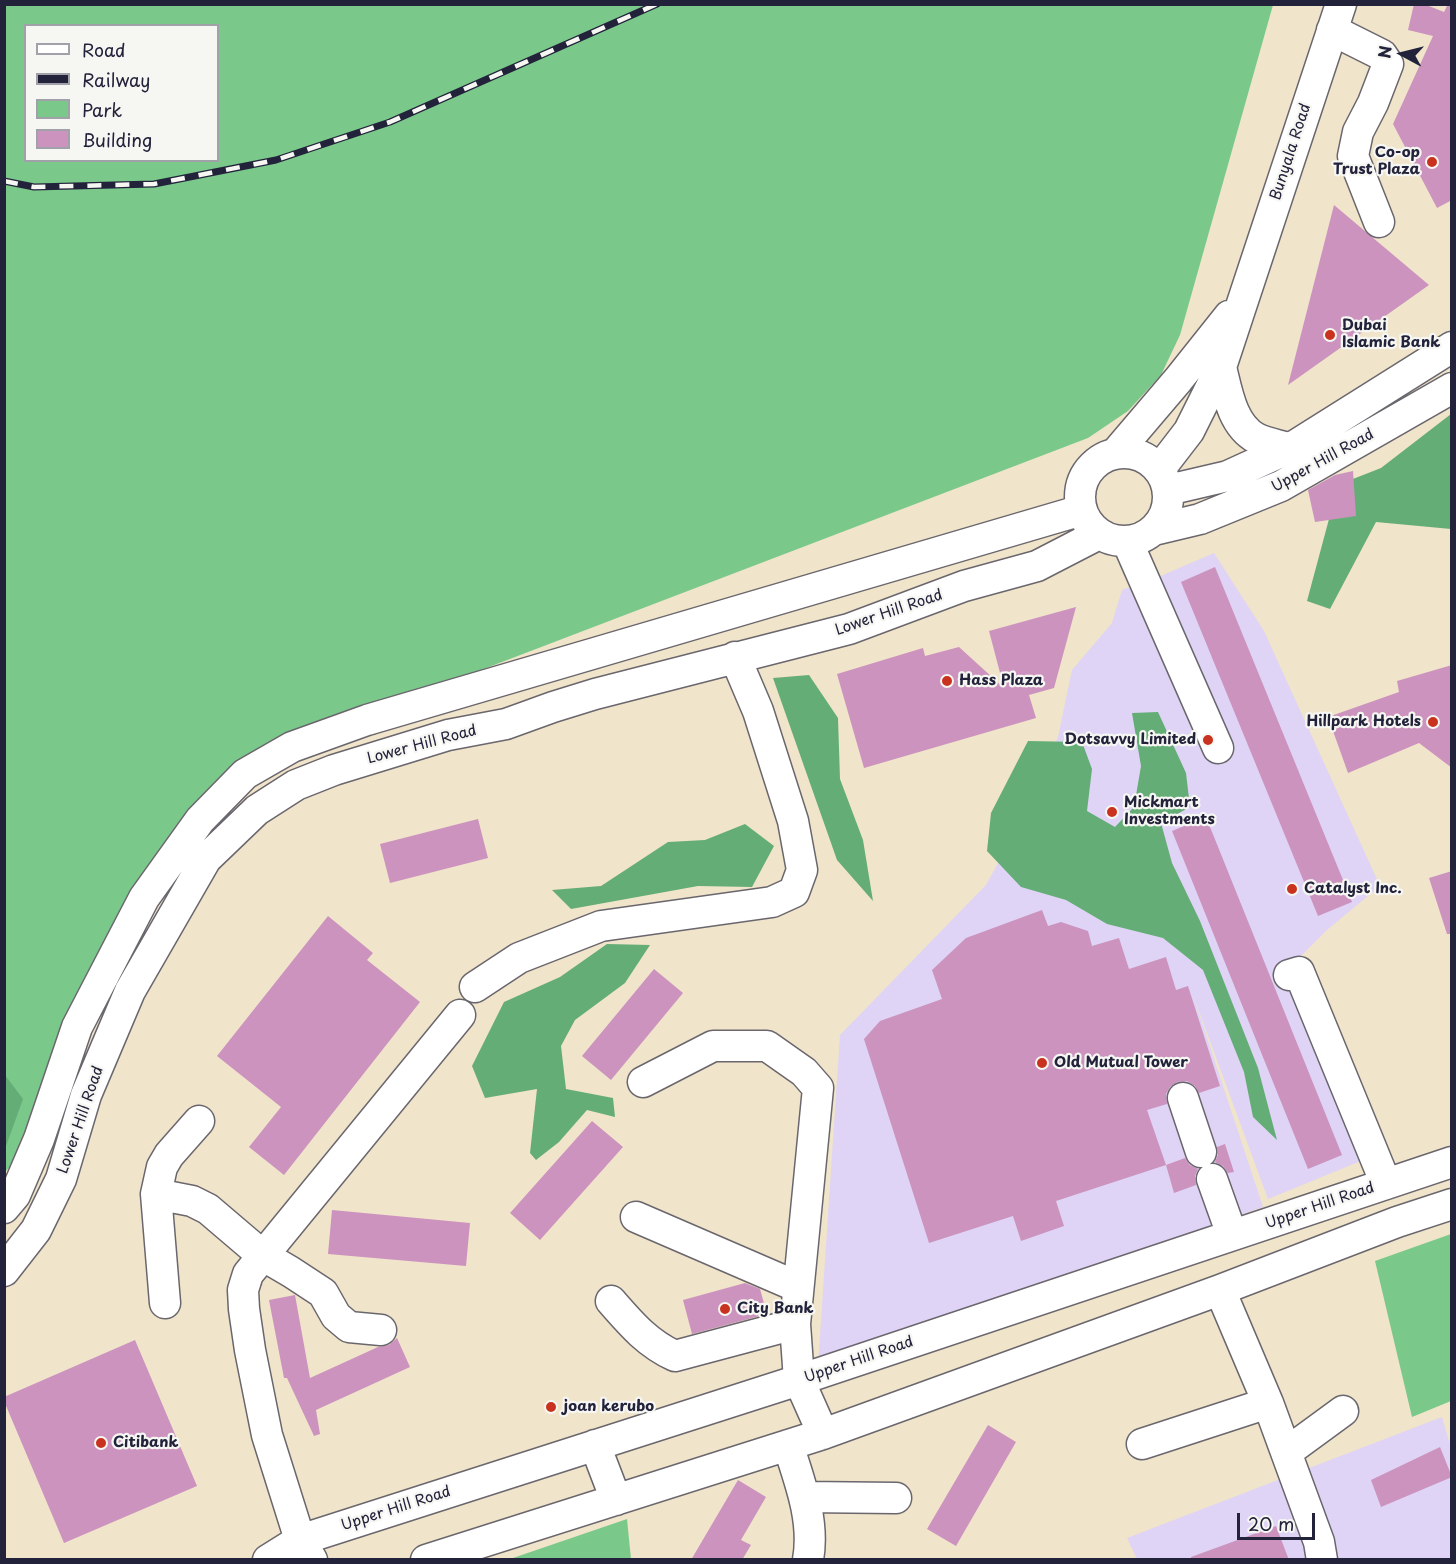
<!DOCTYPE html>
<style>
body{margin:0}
#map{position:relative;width:1456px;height:1564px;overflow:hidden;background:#f0e4ca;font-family:"Playpen Sans",sans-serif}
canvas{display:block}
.frame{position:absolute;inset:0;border:6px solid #22223b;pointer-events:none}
.legend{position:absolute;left:24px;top:24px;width:195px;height:138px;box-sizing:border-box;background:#f6f6f2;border:2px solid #a1a1a9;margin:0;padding:8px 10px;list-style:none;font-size:18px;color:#22223b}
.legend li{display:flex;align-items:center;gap:12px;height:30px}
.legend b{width:30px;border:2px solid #a1a1a9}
.north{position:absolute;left:1372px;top:24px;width:60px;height:60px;-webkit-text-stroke:4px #f6f6f2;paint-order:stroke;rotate:277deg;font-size:16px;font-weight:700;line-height:24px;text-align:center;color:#22223b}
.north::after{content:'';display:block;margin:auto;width:21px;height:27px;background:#22223b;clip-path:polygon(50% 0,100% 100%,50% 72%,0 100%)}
.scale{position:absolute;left:1237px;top:1513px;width:78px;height:27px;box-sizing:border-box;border:3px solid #22223b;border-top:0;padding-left:8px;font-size:18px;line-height:21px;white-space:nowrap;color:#22223b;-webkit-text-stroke:4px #f6f6f2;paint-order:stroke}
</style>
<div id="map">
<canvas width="1456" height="1564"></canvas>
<div class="frame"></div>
<ul class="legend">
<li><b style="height:8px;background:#fff"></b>Road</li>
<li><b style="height:8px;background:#22223b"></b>Railway</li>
<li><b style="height:16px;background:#7bc98a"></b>Park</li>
<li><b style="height:16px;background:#cc93bf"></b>Building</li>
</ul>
<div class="north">N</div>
<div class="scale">20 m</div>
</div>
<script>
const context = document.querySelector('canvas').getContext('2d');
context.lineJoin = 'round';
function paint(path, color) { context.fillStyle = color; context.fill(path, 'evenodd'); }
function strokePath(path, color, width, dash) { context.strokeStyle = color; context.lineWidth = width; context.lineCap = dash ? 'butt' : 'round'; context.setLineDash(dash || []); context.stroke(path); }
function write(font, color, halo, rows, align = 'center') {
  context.font = font + ' "Playpen Sans",sans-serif'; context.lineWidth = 4.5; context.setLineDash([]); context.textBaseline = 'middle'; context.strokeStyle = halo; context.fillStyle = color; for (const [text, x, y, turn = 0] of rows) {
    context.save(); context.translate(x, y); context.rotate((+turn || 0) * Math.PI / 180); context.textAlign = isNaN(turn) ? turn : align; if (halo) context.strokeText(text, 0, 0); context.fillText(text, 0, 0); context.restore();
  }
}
const built = new Path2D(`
 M1214 553 1264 631 1380 886 1327 930 1301 956 1373 1156 1268 1199 1193 995 1263 1207 818 1366 840 1035 986 885 1022 819 1058 737 1072 670 1112 623 1122 590 1163 575Z
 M1442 1417 1451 1448V1559H1137L1127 1538Z`);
const green = new Path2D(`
 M5 5H1273L1180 335 1161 375 1128 411 1088 438 447 683 375 735 303 743 240 762 72 1014 22 1154 5 1172ZM26 26H218V160H26Z
 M1451 1234V1401L1412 1417 1375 1261Z
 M627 1519 631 1559H510Z`);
const forest = new Path2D(`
 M1451 414V529L1376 522 1330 609 1307 601 1329 519 1312 495 1381 468Z
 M809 675 838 718 840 779 863 840 873 901 837 860 773 678Z
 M1158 712 1186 773 1190 807 1161 823 1172 863 1200 921 1258 1068 1277 1140 1253 1117 1244 1072 1203 970 1163 938 1107 924 1066 900 1021 887 987 851 991 813 1028 741 1082 742 1092 769 1087 811 1115 827 1134 807 1141 766 1132 713Z
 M745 824 774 846 752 887 698 886 571 909 552 890 601 886 668 842 705 840Z
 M607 944 650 945 625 983 575 1020 561 1046 566 1089 613 1098 615 1117 587 1110 559 1142 536 1160 530 1153 537 1089 485 1098 472 1066 504 1002 560 977Z
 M5 1075 23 1099 5 1149Z`);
const building = new Path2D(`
 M1414 4H1424L1444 12 1448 4H1452V200L1437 208 1393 124 1433 36 1408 30Z
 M1334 205 1429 285 1288 385Z
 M1353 471 1356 516 1315 522 1308 490 1335 475Z
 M1215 567 1352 902 1318 916 1181 582Z
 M1076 607 1054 688 1029 695 1036 718 864 768 837 674 923 648 925 656 959 647 1004 688 989 631Z
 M1452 665V768L1419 743 1348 773 1328 717 1399 692 1397 681Z
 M1206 817 1342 1155 1308 1169 1172 831Z
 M478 819 488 858 390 883 380 844Z
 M1452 871V934H1447L1429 878Z
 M1042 910 1048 926 1061 922 1088 931 1092 946 1119 938 1129 969 1166 957 1176 990 1188 986 1220 1086 1199 1093 1195 1086 1187 1081 1177 1082 1170 1087 1166 1094 1167 1104 1147 1110 1166 1165 1185 1158 1190 1165 1198 1169 1195 1176 1196 1185 1174 1193 1166 1165 1056 1201 1064 1226 1021 1241 1013 1216 929 1243 864 1039 880 1021 942 999 932 970 966 938Z
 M328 916 373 953 367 960 420 1002 284 1175 249 1147 281 1107 217 1056Z
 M654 969 683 993 611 1080 582 1056Z
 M592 1121 623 1147 540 1240 510 1213Z
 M1225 1144 1234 1172 1228 1173 1223 1166 1215 1162 1218 1155 1217 1147Z
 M332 1210 470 1223 466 1266 328 1254Z
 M745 1283 760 1289 767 1314 692 1334 683 1300Z
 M295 1295 310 1378 378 1347 389 1345 397 1338 410 1367 316 1410 320 1434 314 1436 287 1378H284L269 1300Z
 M135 1340 197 1486 64 1543 4 1401V1397Z
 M988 1425 1016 1442 956 1546 927 1529Z
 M1440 1447 1452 1477 1381 1507 1371 1480Z
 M738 1480 766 1497 741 1540 751 1545 742 1560H691Z
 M1276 1526 1289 1560H1191V1557Z`);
const minor = new Path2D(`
 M1332 30 1382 55 1388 64 1373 103 1358 132 1353 156 1379 222
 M1221 367C1227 391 1232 425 1256 438 1266 443 1278 445 1288 448
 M1080 497a44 44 0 1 1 88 0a44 44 0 1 1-88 0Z
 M1115 454 1178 380 1229 316
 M1159 470 1189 431 1221 367 1341 4
 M1168 490 1228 476 1296 445 1452 347
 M1154 530 1200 519 1281 486 1452 388
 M1127 541 1218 748
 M1289 975 1299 972 1386 1184
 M475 987 519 958 601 926 772 902 794 892 802 870 793 821 758 711 735 657
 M643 1082 713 1046H767L804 1072 818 1088 795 1324 799 1380 823 1434
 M1183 1098 1201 1152
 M199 1121 169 1155 162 1167 156 1194 192 1201 208 1209 262 1255 291 1272 323 1293 336 1316 349 1327 381 1330
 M1212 1179 1232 1235
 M156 1194 165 1303
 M4 1208 15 1195 39 1139 77 1027 144 898 200 820 245 774 292 747 367 720 1082 510
 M636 1217 798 1287
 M4 1271 36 1230 61 1179 86 1095 130 991 206 859 257 810 296 785 334 770 448 735 506 724 553 707 595 694 849 629 964 586 1037 566 1099 534
 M1220 1290 1268 1403 1319 1542 1322 1560
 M611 1301C631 1324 647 1343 675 1356L795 1324
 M1142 1444 1268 1403
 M595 1445 616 1500
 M788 1445C800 1482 815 1521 808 1560
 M1287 1452 1343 1411
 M804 1497 896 1498
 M268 1560 300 1540 799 1380 1452 1162
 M312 1560 300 1540 267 1435 250 1350 244 1309 243 1290 248 1274 460 1015
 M426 1560 823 1434 1220 1290 1397 1222 1452 1204`);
const rail = new Path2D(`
 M4 181 34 187 154 184 276 160 390 122 657 4`);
const markers = [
 [1432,162,6,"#c8321e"],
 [1330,335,6,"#c8321e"],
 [947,681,6,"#c8321e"],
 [1433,722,6,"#c8321e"],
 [1208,740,6,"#c8321e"],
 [1112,812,6,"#c8321e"],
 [1292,889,6,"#c8321e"],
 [1042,1063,6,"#c8321e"],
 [725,1309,6,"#c8321e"],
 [551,1407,6,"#c8321e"],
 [101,1443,6,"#c8321e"]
];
const streetNames = [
 ["Bunyala Road",1291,152,-72],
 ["Upper Hill Road",1323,461,-29],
 ["Lower Hill Road",889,613,-19],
 ["Lower Hill Road",422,745,-15],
 ["Lower Hill Road",81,1120,-71],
 ["Upper Hill Road",1320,1206,-19],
 ["Upper Hill Road",859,1360,-19],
 ["Upper Hill Road",396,1509,-18]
];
const poiNames = [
 ["Co-op",1420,153,"right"],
 ["Trust Plaza",1420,170,"right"],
 ["Dubai",1342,326],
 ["Islamic Bank",1342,343],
 ["Hass Plaza",959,681],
 ["Hillpark Hotels",1421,722,"right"],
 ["Dotsavvy Limited",1196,740,"right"],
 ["Mickmart",1124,803],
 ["Investments",1124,820],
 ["Catalyst Inc.",1304,889],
 ["Old Mutual Tower",1054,1063],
 ["City Bank",737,1309],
 ["joan kerubo",563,1407],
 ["Citibank",113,1443]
];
paint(built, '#dfd4f5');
paint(green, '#7bc98a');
paint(forest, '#64ad76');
paint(building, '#cc93bf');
strokePath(minor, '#6a666d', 33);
strokePath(minor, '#fff', 30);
strokePath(rail, '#22223b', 7);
strokePath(rail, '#f6f6f2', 4.5, [14]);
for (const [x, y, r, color] of markers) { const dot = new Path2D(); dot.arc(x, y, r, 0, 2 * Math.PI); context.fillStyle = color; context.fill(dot); strokePath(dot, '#f6f6f2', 2); }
write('15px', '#22223b', '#f6f6f2', streetNames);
write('bold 15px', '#22223b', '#f6f6f2', poiNames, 'left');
</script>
